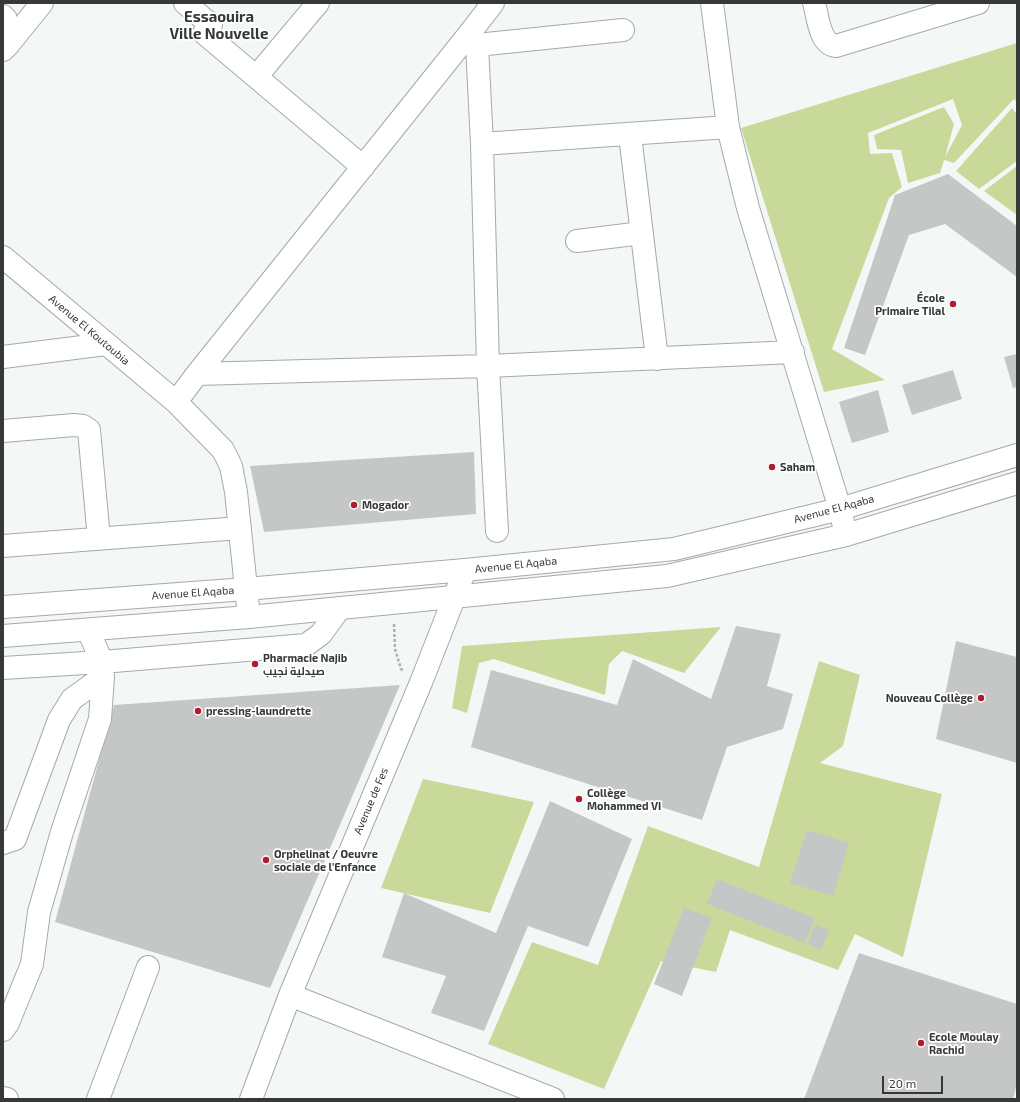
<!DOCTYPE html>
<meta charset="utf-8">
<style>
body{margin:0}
#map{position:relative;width:1020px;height:1102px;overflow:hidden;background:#f3f8f7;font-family:"Exo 2",sans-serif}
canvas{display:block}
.frame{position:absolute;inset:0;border:4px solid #373939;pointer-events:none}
.scale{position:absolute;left:882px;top:1076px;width:61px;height:18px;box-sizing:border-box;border:2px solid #373939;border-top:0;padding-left:5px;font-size:12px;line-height:14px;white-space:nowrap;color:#373939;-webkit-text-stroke:3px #fff;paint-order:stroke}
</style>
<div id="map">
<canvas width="1020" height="1102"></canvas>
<div class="frame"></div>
<div class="scale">20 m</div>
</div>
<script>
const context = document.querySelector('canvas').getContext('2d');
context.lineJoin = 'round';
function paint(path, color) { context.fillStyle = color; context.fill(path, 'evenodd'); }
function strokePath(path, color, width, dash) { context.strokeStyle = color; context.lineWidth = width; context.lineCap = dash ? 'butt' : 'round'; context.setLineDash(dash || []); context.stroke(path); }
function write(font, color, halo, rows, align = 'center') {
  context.font = font + ' "Exo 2",Cairo,sans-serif'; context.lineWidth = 3.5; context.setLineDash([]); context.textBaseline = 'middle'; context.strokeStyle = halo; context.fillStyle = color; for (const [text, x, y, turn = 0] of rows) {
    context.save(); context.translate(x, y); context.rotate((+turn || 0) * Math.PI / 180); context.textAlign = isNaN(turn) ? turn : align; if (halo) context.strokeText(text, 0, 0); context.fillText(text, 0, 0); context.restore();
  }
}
const green = new Path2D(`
 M1017 43V103L1014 99 954 163 944 160 940 173 908 183 901 150 877 149 874 135 944 107 954 124 945 157 962 125 953 99 868 133 870 154 892 153 902 187 889 198 832 349 885 380 824 392 741 128Z
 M1012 108 1017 114V161L979 189 956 171Z
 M1017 166V215L984 191Z
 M721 627 684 673 622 651 609 664 605 695 494 659 479 663 467 713 452 708 462 646Z
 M819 661 860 675 843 746 820 763 942 794 903 957 855 934 838 970 730 930 716 972 661 961 604 1089 488 1044 532 942 598 965 648 826 759 867Z
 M423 779 534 802 490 913 381 888Z`);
const building = new Path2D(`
 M948 174 1017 226V277L945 224 909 235 865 355 844 348 895 195Z
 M1017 354V387L1013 388 1004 357Z
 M953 370 962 399 912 415 902 385Z
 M878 390 889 432 852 443 839 402Z
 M474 452 476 514 264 532 250 466Z
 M736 626 781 634 767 686 793 694 783 729 727 747 702 820 471 747 491 670 617 705 633 659 711 699Z
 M956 641 1017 657V763L936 739Z
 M400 685 270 988 55 922 114 705Z
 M550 801 632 839 588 947 528 926 484 1031 431 1013 446 976 382 957 404 893 496 933Z
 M807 830 849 843 833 896 790 883Z
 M717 879 815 918 805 943 707 904Z
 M684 908 712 918 682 996 654 984Z
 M815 925 829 930 821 950 807 944Z
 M859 953 1017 1004V1083L1013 1099H804Z`);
const path = new Path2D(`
 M394 624 395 649 401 669 404 671`);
const minor = new Path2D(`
 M185 3 211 25 204 33 363 167
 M712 3 728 127 748 208 840 509 846 535
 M814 3C818 16 819 44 836 46L978 3
 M3 16 6 19 8 45 3 50
 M469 34 477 45 482 144 488 366 497 531
 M8 45 42 3
 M477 45 623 30
 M256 77 318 3
 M630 135 657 359
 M482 144 728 127
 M577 241 642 233
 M3 257 176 402 223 450 231 466 236 492 249 617
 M3 357 106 344
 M197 374 488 366 793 352
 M176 402 197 374 469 34 493 3
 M3 431 74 425 83 426 89 430 99 539
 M3 546 240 528
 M3 668 102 662 306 645 321 634 340 608
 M3 843 15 839 59 720 72 699 103 677
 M290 995 553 1099
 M3 1030 8 1023 32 964 39 912 62 832 100 719 103 677 102 662 88 630
 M3 1098 7 1099
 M98 1099 148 967
 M251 1099 290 995 422 680 465 570`);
const major = new Path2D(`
 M3 607 246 589 465 570 674 549 840 509 1017 455
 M3 636 249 617 667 576 846 535 1017 483`);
const markers = [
 [953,304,4,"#af1c30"],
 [772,467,4,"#af1c30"],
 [354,505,4,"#af1c30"],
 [255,664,4,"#af1c30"],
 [981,698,4,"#af1c30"],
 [198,711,4,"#af1c30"],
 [579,799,4,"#af1c30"],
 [266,860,4,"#af1c30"],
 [921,1043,4,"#af1c30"]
];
const poiNames = [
 ["École",945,298,"right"],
 ["Primaire Tilal",945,311,"right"],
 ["Saham",780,467],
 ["Mogador",362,505],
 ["Pharmacie Najib",263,658],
 ["صيدلية نجيب",263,671],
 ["Nouveau Collège",973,698,"right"],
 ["pressing-laundrette",206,711],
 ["Collège",587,793],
 ["Mohammed VI",587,806],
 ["Orphelinat / Oeuvre",274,854],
 ["sociale de l'Enfance",274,867],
 ["Ecole Moulay",929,1037],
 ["Rachid",929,1050]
];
const streetNames = [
 ["Avenue El Koutoubia",89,330,40],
 ["Avenue El Aqaba",834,509,-15],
 ["Avenue El Aqaba",516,565,-6],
 ["Avenue El Aqaba",193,593,-4],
 ["Avenue de Fes",371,801,-67]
];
const districtNames = [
 ["Essaouira",219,17],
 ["Ville Nouvelle",219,34]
];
paint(green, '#c9d99a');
paint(building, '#c4c7c5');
strokePath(minor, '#a5aaa9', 24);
strokePath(major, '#a5aaa9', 24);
strokePath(path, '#adb1b0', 2.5, [3, 2]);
strokePath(minor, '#fff', 22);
strokePath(major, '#fff', 22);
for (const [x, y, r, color] of markers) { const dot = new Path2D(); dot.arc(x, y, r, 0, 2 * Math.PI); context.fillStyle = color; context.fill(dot); strokePath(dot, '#fff', 1.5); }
write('bold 11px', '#373939', '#fff', poiNames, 'left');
write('11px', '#373939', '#fff', streetNames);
write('bold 15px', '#343837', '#fff', districtNames);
</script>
